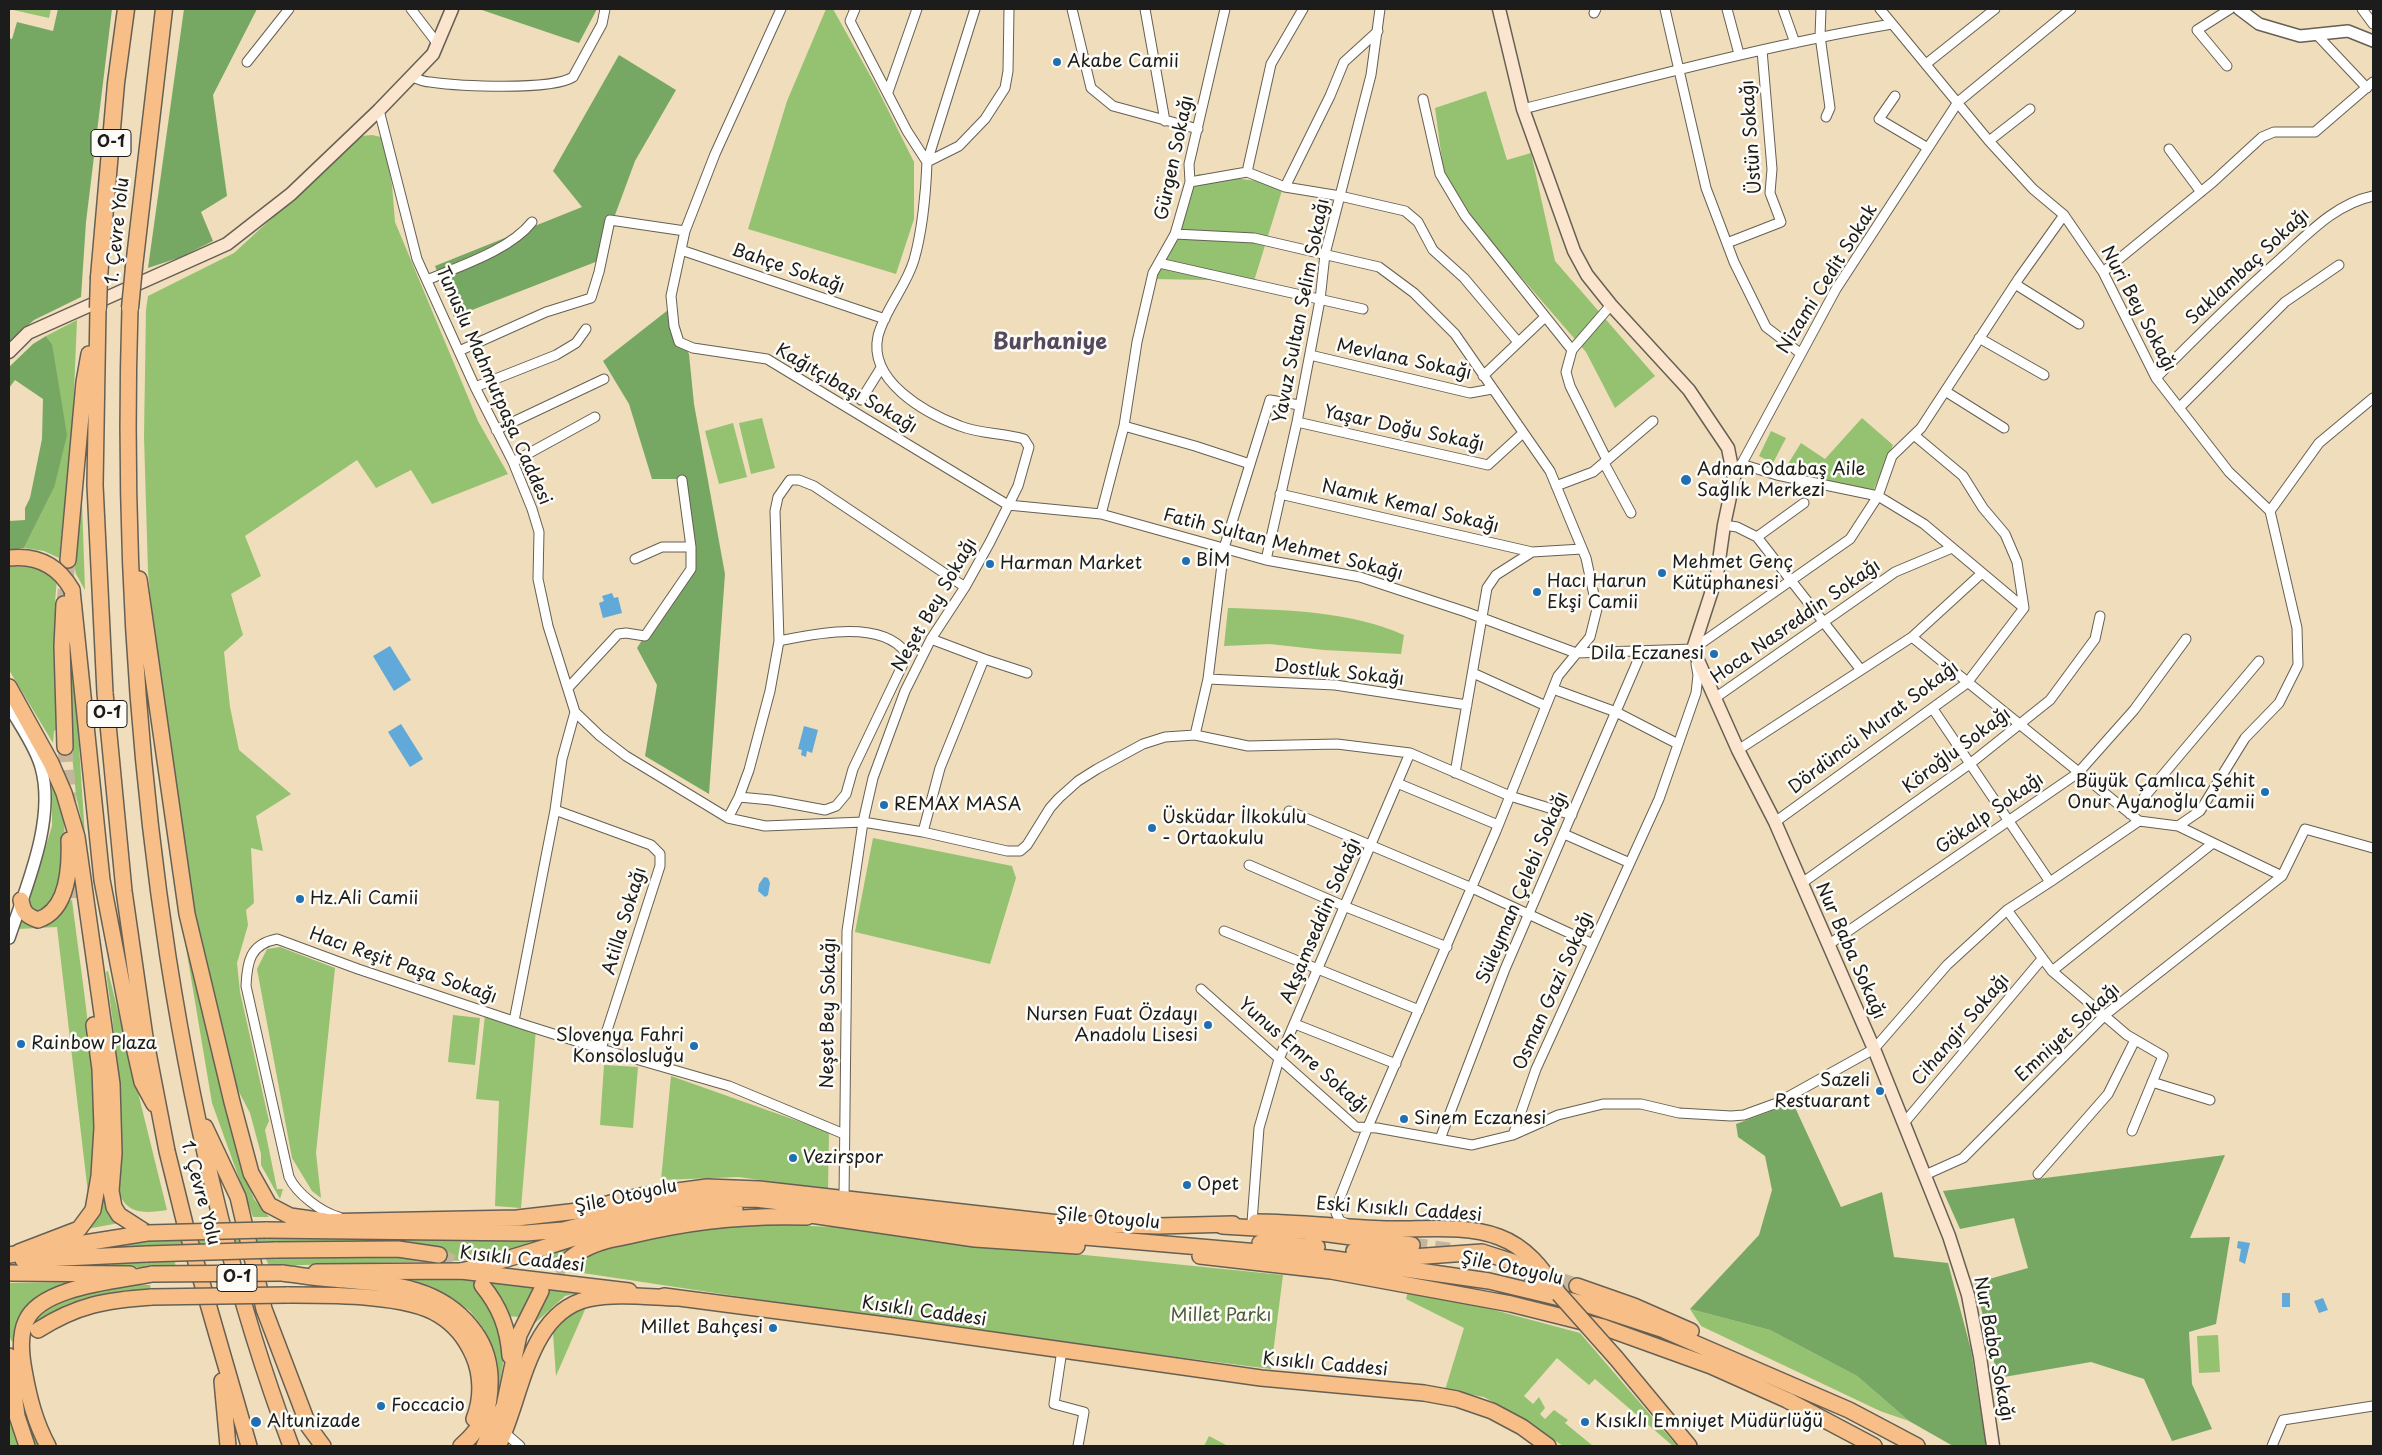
<!DOCTYPE html>
<meta charset="utf-8">
<style>
body{margin:0}
#map{position:relative;width:2382px;height:1455px;overflow:hidden;background:#efddbb;font-family:"Playpen Sans",sans-serif}
canvas{display:block}
.frame{position:absolute;inset:0;border:10px solid #1c1c1c;pointer-events:none}
</style>
<div id="map">
<canvas width="2382" height="1455"></canvas>
<div class="frame"></div>
</div>
<script>
const context = document.querySelector('canvas').getContext('2d');
context.lineJoin = 'round';
function paint(path, color) { context.fillStyle = color; context.fill(path, 'evenodd'); }
function strokePath(path, color, width, dash) { context.strokeStyle = color; context.lineWidth = width; context.lineCap = dash ? 'butt' : 'round'; context.setLineDash(dash || []); context.stroke(path); }
function write(font, color, halo, rows, align = 'center') {
  context.font = font + ' "Playpen Sans",sans-serif'; context.lineWidth = 5; context.setLineDash([]); context.textBaseline = 'middle'; context.strokeStyle = halo; context.fillStyle = color; for (const [text, x, y, turn = 0] of rows) {
    context.save(); context.translate(x, y); context.rotate((+turn || 0) * Math.PI / 180); context.textAlign = isNaN(turn) ? turn : align; if (halo) context.strokeText(text, 0, 0); context.fillText(text, 0, 0); context.restore();
  }
}
const green = new Path2D(`
 M9 9H51L49 18Z
 M826 9H833L876 86 914 162V219L896 274 748 229 787 101Z
 M1486 91 1507 160 1531 153 1555 261 1655 376 1615 408 1586 352 1483 233 1444 175 1435 108Z
 M372 135 381 137 384 142 392 185 395 222 478 421 508 474 432 504 411 470 376 488 357 460 245 536 261 576 231 594 243 635 224 652 230 707 239 750 291 794 256 816 263 851 251 848 254 903 246 910 248 925 237 963 240 992 269 1121 265 1130 277 1189H283L280 1199 261 1165V1154L250 1113 238 1090 200 946 159 685 148 572 144 436 146 310 148 296 234 253 361 136Z
 M1198 174 1284 184 1254 281 1154 279Z
 M77 320 72 439 59 558 44 551 24 548 54 488 52 344 46 336Z
 M762 418 775 468 751 474 739 423Z
 M1862 418 1893 445 1873 491 1783 472 1801 443 1825 459Z
 M733 423 747 477 719 484 705 431Z
 M1771 431 1786 438 1773 463 1759 456Z
 M82 502 85 590 76 574 74 564Z
 M14 566 46 569 57 578 55 602 57 603 56 730 54 731 53 743 9 670V567Z
 M70 606 85 837 76 795 71 745 65 649Z
 M1228 608C1286 610 1350 611 1404 635L1401 654 1324 650 1270 644 1224 646Z
 M52 781 64 811 65 858 61 886 52 906 40 913 31 909 27 897 33 889 52 826Z
 M873 838 1012 866 1016 878 990 964 855 932Z
 M72 900C84 999 104 1101 89 1202L57 927 18 929 20 919C40 934 58 919 68 901Z
 M180 912 243 1171 254 1199 269 1217H253L212 1103Z
 M280 947 335 968 316 1153 321 1198 312 1191 292 1158 257 969 267 949Z
 M108 971 167 1210C152 1212 131 1216 122 1199 116 1187 120 1167 120 1154 122 1091 115 1035 106 972Z
 M453 1015 480 1018 475 1065 448 1062Z
 M485 1015 536 1029 521 1208 495 1206 499 1101 476 1099Z
 M604 1065 638 1067 633 1128 600 1125Z
 M671 1076 829 1132 828 1190 739 1177 661 1180Z
 M104 1196 119 1223 87 1229 96 1219Z
 M762 1224 834 1227 976 1244 1283 1275 1271 1369 941 1327 523 1264 539 1256 606 1236 589 1254C644 1233 704 1230 762 1224Z
 M273 1236 507 1241 554 1239 479 1260 269 1266 266 1259 440 1250 57 1255 148 1239Z
 M147 1259H174L176 1267H112V1264Z
 M465 1278 591 1290 565 1296 534 1324 522 1343 520 1317 507 1316 483 1295 500 1330 504 1358 495 1412 477 1446H470L495 1360 484 1329 470 1311 452 1298 426 1286 396 1279Z
 M74 1282 59 1289 12 1342 9 1335V1283Z
 M124 1285H150L151 1289C121 1290 73 1296 49 1315 41 1322 37 1333 27 1337L28 1324C60 1295 84 1293 124 1285Z
 M1408 1291 1468 1303 1580 1333 1677 1446H1673L1595 1379 1589 1385 1557 1358 1524 1396 1533 1404 1539 1397 1545 1408 1540 1414 1545 1419 1554 1410 1568 1420 1565 1423 1593 1446H1563L1520 1417 1484 1397 1445 1390 1464 1328 1406 1299Z
 M587 1305 556 1376 553 1333 569 1314Z
 M1690 1309 1770 1330 1857 1376 1909 1421 1880 1411 1701 1326Z
 M2218 1335 2220 1372 2199 1373 2197 1336Z
 M16 1372 43 1446H33L22 1412Z
 M9 1413 19 1446H9Z
 M1209 1436 1226 1445V1446H1204Z`);
const forest = new Path2D(`
 M58 9H112L86 222 81 297 34 320 9 342V38L12 39 17 22 53 31Z
 M184 9H257L213 95 227 196 201 212 213 241 181 257 148 268Z
 M479 9H597L579 43Z
 M619 55 676 90 635 161 598 261 454 317 435 266 582 207 553 171Z
 M668 310 689 354 694 404 725 574 709 794 645 756 657 685 637 648 692 564 677 479H652L629 404 603 361Z
 M46 336 52 344 67 435 54 488 24 548 9 550V521L25 520V508L30 498 42 439 43 399 15 380 9 388V367L33 344Z
 M1793 1103 1841 1207 1882 1192 1894 1257 1948 1263 1971 1350 1986 1446H1953L1909 1421 1857 1376 1770 1330 1690 1309 1759 1235 1772 1190 1765 1156 1738 1137 1736 1124Z
 M2225 1155 2190 1238 2230 1237 2216 1324 2189 1332 2192 1384 2212 1429 2172 1441 2144 1379 2091 1362 1998 1378 1975 1283 2028 1268 2014 1218 1960 1229 1943 1191Z`);
const water = new Path2D(`
 M612 593 614 598 618 597 622 613 603 618 599 603 604 601 602 596Z
 M390 646 411 680 394 691 373 656Z
 M401 724 423 759 410 767 388 732Z
 M804 726 818 730 812 753 807 751 806 757 801 755 802 750 798 749Z
 M764 877 768 878 770 883 768 895 765 897 758 891 759 884Z
 M2238 1241 2250 1243 2245 1264 2239 1261 2241 1249 2237 1248Z
 M2282 1293H2290V1307H2282Z
 M2323 1298 2328 1310 2319 1313 2314 1301Z`);
const trunkTunnel = new Path2D(`
 M64 604 68 560
 M65 747 69 802
 M74 860 77 900
 M1412 1245 1456 1251
 M439 1255 463 1268 472 1276
 M1539 1272 1577 1286
 M542 1290 552 1275 566 1262`);
const minor = new Path2D(`
 M411 9 437 43
 M781 9 715 154 685 231 671 296 674 326 679 342 693 348 767 359 1008 505 1101 514 1266 560 1360 577 1466 612 1576 653 1693 649
 M855 9 850 21 907 131 927 162
 M1072 9 1091 88 1113 106 1198 129
 M1145 9 1165 121
 M1665 9 1706 188 1734 262 1766 327 1800 353
 M1727 9 1739 54
 M1783 9 1795 43
 M1821 9 1820 36 1830 108 1826 117
 M1880 9 1989 141 2033 189 2064 215 2103 272 2156 378 2229 472 2270 511
 M2362 9 2373 24
 M1594 13 1596 9
 M2317 35 2367 88
 M247 62 289 9
 M1926 64 1995 9
 M2227 66 2197 30 2230 9
 M411 76C417 79 423 82 430 82 458 86 551 91 573 77L602 24 605 9
 M888 92 917 9
 M1895 96 1879 119 1928 148
 M1423 99 1440 174 1465 216 1572 350 1611 305
 M1523 109C1646 78 1768 45 1892 24
 M379 110 417 259 475 387 513 462 532 509 539 532 538 579 548 626 575 712 600 736 626 756 728 818 765 826 863 822 923 832 1007 851H1020L1027 845 1050 808 1059 798 1078 781 1097 769 1143 744 1165 737 1195 735 1248 746 1337 744 1410 753 1510 796 1572 815
 M1989 141 2030 109
 M2169 149 2201 192
 M927 162 959 146 985 119 1005 88 1008 71 1009 9
 M1247 172 1271 64 1303 9
 M1190 182 1247 172 1285 187 1340 196 1405 211 1418 222 1433 250 1464 278 1518 342
 M1285 187 1330 96 1344 62 1378 31
 M1175 234 1254 238 1379 267 1414 293 1455 334 1550 471 1586 558 1597 609 1590 637 1558 676 1496 831 1367 1129 1339 1200 1336 1213 1340 1221 1347 1224
 M1727 243 1781 222 1770 193 1772 169 1762 50
 M681 250 885 319
 M1159 263 1363 309
 M2103 272 2213 182 2262 137 2274 132H2315L2373 82
 M427 280C460 266 510 250 532 222
 M2015 284 2079 324
 M1979 338 2044 375
 M1572 350 1566 372 1570 386 1607 460
 M459 351 546 312 591 298 599 272 610 220 685 231
 M1310 355 1470 393 1492 389
 M1483 376 1545 317
 M2156 378C2196 337 2237 297 2280 259 2308 234 2335 204 2373 196
 M475 387 556 355 576 343 586 329
 M1945 391 2004 428
 M861 400 881 368
 M2179 408 2285 302 2339 265
 M1297 422 1488 465 1523 433
 M1124 426 1195 446 1250 464
 M496 430 604 379
 M1914 435 1963 476 1983 508 2005 534 2017 562 2024 608
 M513 462 595 417
 M1604 463 1631 513
 M1741 464 1777 475 1878 496 1924 524 2024 608
 M1734 478 1836 289 1958 102 2071 9
 M1556 486 1593 472 1653 421
 M1280 494 1532 552
 M2270 511 2319 443 2373 398
 M1101 514 1124 426 1137 342 1153 273 1175 234 1190 182 1189 164 1225 9
 M1724 525 1737 527 1757 537 1861 670
 M1757 537 1804 503
 M635 559 662 547H691
 M1266 560 1297 422 1320 300 1325 254 1371 75 1380 9
 M1912 637 1982 573
 M931 639 984 659 1027 673
 M1693 649 1850 539 1878 496 1892 456 1921 428 2019 278 2064 215
 M1473 673 1546 706
 M1208 679 1335 685 1467 705
 M568 688 618 634 626 633 645 636 691 569V547L682 480
 M1553 689 1616 712 1678 744
 M1715 698 1895 572 1952 548
 M1933 709 2050 882
 M1195 735 1208 679 1224 548 1270 400 1299 405
 M1738 750 1912 637 2139 821
 M1455 773 1487 588 1496 575 1532 552 1582 549
 M1397 783 1498 825
 M739 797 771 800 825 810 836 806 846 794 853 769 903 664 906 653C881 619 814 634 779 641
 M555 810 651 845 660 854V866L601 1049
 M1289 811 1472 888 1593 944
 M2130 814 2259 661
 M728 818 739 797 749 770 770 691 779 641 775 511 778 497 790 480H799L814 486 965 587
 M1775 822 1967 683 2024 608
 M2178 826 2282 876 2305 829 2373 848
 M923 832 940 768 984 659
 M1564 834 1630 863
 M1249 865 1346 907 1447 947
 M1802 883 1971 763 2050 700 2095 639 2100 616
 M2007 910 2052 971 2127 1035 2163 1056 2132 1131
 M1224 931 1419 1010
 M1828 945 2078 773 2134 710 2186 639
 M2052 971 2213 843
 M1201 989 1356 1127 1377 1128 1472 1145 1513 1135 1558 1115 1603 1104H1641L1679 1113 1731 1116 1744 1115 1777 1103 1874 1049 1947 965 2007 910 2050 882 2139 821 2178 826 2200 811 2245 738 2279 703 2298 665 2297 628 2270 511
 M514 1021 555 810 562 759 575 712
 M1295 1024 1396 1064
 M2152 1082 2210 1100
 M1904 1123 2042 959
 M1513 1135 1536 1069 1659 799 1696 693 1698 675 1696 664
 M1440 1139 1505 969 1642 651
 M2038 1174 2108 1094 2135 1040
 M1925 1175 1963 1158 2105 1015 2282 876
 M844 1199 847 931 863 822 873 778 905 691 931 639 965 587 990 542 1018 486 1029 447 1024 439C1003 433 980 434 960 426 925 413 868 381 878 336 885 309 906 287 914 260 922 232 926 191 927 162L975 9
 M339 1217C321 1212 297 1194 289 1177L246 986C247 962 250 944 277 939L358 969 525 1025 601 1049 729 1086 844 1134
 M1252 1222 1259 1128 1279 1059 1410 753
 M1062 1350 1054 1404 1084 1412 1078 1446
 M505 1433 520 1446
 M2272 1446 2283 1420 2373 1406`);
const tertiary = new Path2D(`
 M2239 9 2259 24 2300 36 2348 31 2373 41
 M9 705C19 725 35 745 41 767 56 820 26 887 9 938`);
const secondary = new Path2D(`
 M1499 9 1523 109 1574 251 1587 275 1611 305 1689 390 1728 448 1734 478 1724 525 1717 575 1693 649 1738 750 1775 822 1874 1049 1949 1236 1968 1295 1980 1357 1993 1446
 M9 352 28 333 227 244 291 194 379 110 433 54 452 9`);
const primary = new Path2D(`
 M314 1222 517 1218 578 1211 640 1196 707 1187 759 1189 1059 1223 1158 1226 1233 1224
 M1256 1222C1300 1222 1342 1228 1386 1229 1423 1230 1464 1224 1499 1237 1526 1247 1542 1268 1557 1291
 M316 1272 461 1271 629 1291
 M9 1273 130 1274
 M664 1296 893 1326 1261 1378 1424 1393 1457 1399 1492 1411 1522 1427 1548 1446
 M1616 1358 1689 1446`);
const trunk = new Path2D(`
 M98 308 95 485 105 693 124 891 145 1037 167 1151 185 1224 249 1446
 M130 308C123 525 135 742 168 957 194 1123 232 1289 291 1446
 M68 560 84 382 89 354
 M139 579 187 914 232 1102 251 1173 269 1205 290 1216 325 1221
 M72 590 102 880 135 1051 142 1082 154 1104
 M64 604 62 646 65 747
 M9 687 51 763 64 793 77 837 112 1084 114 1153 111 1191 114 1207 119 1215 147 1233
 M21 900C23 913 27 916 38 920 69 910 70 866 69 840
 M205 1127 238 1197 264 1309 309 1427 323 1446
 M797 1213 975 1239 1077 1246
 M1222 1226 1306 1231 1412 1245
 M266 1230 526 1233 563 1230 657 1206 707 1200 755 1199 1061 1235 1328 1258 1489 1281 1585 1304 1664 1330 1849 1410 1917 1446
 M1260 1243 1317 1247
 M275 1250 398 1249 439 1255
 M1354 1251 1412 1257 1482 1252 1513 1262 1539 1278 1559 1294
 M19 1252 79 1229 93 1210 99 1176 102 1128 100 1069 94 1025
 M9 1255 147 1233
 M1200 1256 1331 1271 1511 1304 1603 1327 1711 1366 1787 1400 1874 1446
 M23 1260 147 1254
 M566 1262C572 1257 578 1252 585 1249 600 1241 617 1238 633 1235 690 1221 748 1215 807 1217
 M461 1271C529 1256 594 1227 663 1216 686 1212 711 1211 735 1209
 M282 1273C299 1275 315 1278 332 1279 383 1284 436 1283 471 1327 482 1340 489 1358 490 1376 491 1408 485 1425 461 1446
 M482 1285C500 1307 508 1328 510 1356
 M1577 1286 1634 1306 1691 1331
 M287 1295C326 1295 407 1294 439 1315 454 1324 466 1339 473 1355 482 1375 482 1399 474 1419
 M38 1330C77 1305 106 1300 152 1297
 M9 1356 17 1416 27 1446
 M222 1381 228 1446
 M48 1446C35 1422 29 1398 24 1370 21 1354 19 1336 26 1321 41 1286 119 1281 152 1274
 M484 1446 504 1406 519 1335 541 1291
 M498 1446C522 1399 527 1313 588 1299 615 1293 647 1297 676 1298`);
const motorway = new Path2D(`
 M134 267 164 9
 M99 277 116 83 126 9`);
const primaryBridge = new Path2D(`
 M152 1274 282 1273
 M1559 1294 1616 1358`);
const trunkBridge = new Path2D(`
 M9 558C37 555 58 565 72 590
 M147 1233 266 1230
 M147 1254 275 1250
 M152 1297 287 1295`);
const motorwayBridge = new Path2D(`
 M98 308 99 277
 M130 308 134 267`);
const markers = [
 [1057,62,5,"#1f6fb2"],
 [1686,480,6,"#1f6fb2"],
 [1186,561,5,"#1f6fb2"],
 [990,564,5,"#1f6fb2"],
 [1662,573,5,"#1f6fb2"],
 [1537,592,5,"#1f6fb2"],
 [1714,654,5,"#1f6fb2"],
 [2265,792,5,"#1f6fb2"],
 [884,805,5,"#1f6fb2"],
 [1152,828,5,"#1f6fb2"],
 [300,899,5,"#1f6fb2"],
 [1208,1025,5,"#1f6fb2"],
 [21,1044,5,"#1f6fb2"],
 [694,1046,5,"#1f6fb2"],
 [1880,1091,5,"#1f6fb2"],
 [1404,1119,5,"#1f6fb2"],
 [793,1158,5,"#1f6fb2"],
 [1187,1185,5,"#1f6fb2"],
 [773,1328,5,"#1f6fb2"],
 [381,1406,5,"#1f6fb2"],
 [256,1422,6,"#1f6fb2"],
 [1585,1422,5,"#1f6fb2"]
];
const shields = [
 [111,143,40],
 [107,714,40],
 [237,1278,40]
];
const shieldNames = [
 ["O-1",111,143],
 ["O-1",107,714],
 ["O-1",237,1278]
];
const poiNames = [
 ["Akabe Camii",1067,62],
 ["Adnan Odabaş Aile",1697,470],
 ["Sağlık Merkezi",1697,491],
 ["BİM",1196,561],
 ["Mehmet Genç",1672,563],
 ["Kütüphanesi",1672,584],
 ["Harman Market",1000,564],
 ["Hacı Harun",1547,582],
 ["Ekşi Camii",1547,603],
 ["Dila Eczanesi",1704,654,"right"],
 ["Büyük Çamlıca Şehit",2255,782,"right"],
 ["Onur Ayanoğlu Camii",2255,803,"right"],
 ["REMAX MASA",894,805],
 ["Üsküdar İlkokulu",1162,818],
 ["- Ortaokulu",1162,839],
 ["Hz.Ali Camii",310,899],
 ["Nursen Fuat Özdayı",1198,1015,"right"],
 ["Anadolu Lisesi",1198,1036,"right"],
 ["Slovenya Fahri",684,1036,"right"],
 ["Konsolosluğu",684,1057,"right"],
 ["Rainbow Plaza",31,1044],
 ["Sazeli",1870,1081,"right"],
 ["Restuarant",1870,1102,"right"],
 ["Sinem Eczanesi",1414,1119],
 ["Vezirspor",803,1158],
 ["Opet",1197,1185],
 ["Millet Bahçesi",763,1328,"right"],
 ["Foccacio",391,1406],
 ["Altunizade",267,1422],
 ["Kısıklı Emniyet Müdürlüğü",1595,1422]
];
const streetNames = [
 ["Üstün Sokağı",1752,137,-94],
 ["Gürgen Sokağı",1175,158,-78],
 ["1. Çevre Yolu",118,231,-84],
 ["Saklambaç Sokağı",2248,267,-43],
 ["Bahçe Sokağı",788,269,19],
 ["Nizami Cedit Sokak",1828,279,-58],
 ["Nuri Bey Sokağı",2138,309,62],
 ["Yavuz Sultan Selim Sokağı",1302,311,-79],
 ["Mevlana Sokağı",1404,360,12],
 ["Tunuslu Mahmutpaşa Caddesi",493,386,66],
 ["Kağıtçıbaşı Sokağı",846,389,30],
 ["Yaşar Doğu Sokağı",1404,429,12],
 ["Namık Kemal Sokağı",1410,507,13],
 ["Fatih Sultan Mehmet Sokağı",1283,545,14],
 ["Neşet Bey Sokağı",935,605,-60],
 ["Hoca Nasreddin Sokağı",1796,622,-35],
 ["Dostluk Sokağı",1339,673,6],
 ["Dördüncü Murat Sokağı",1874,728,-37],
 ["Köroğlu Sokağı",1957,751,-37],
 ["Gökalp Sokağı",1990,814,-35],
 ["Süleyman Çelebi Sokağı",1523,888,-67],
 ["Atilla Sokağı",625,921,-73],
 ["Akşamseddin Sokağı",1321,921,-67],
 ["Nur Baba Sokağı",1850,951,66],
 ["Hacı Reşit Paşa Sokağı",403,966,19],
 ["Osman Gazi Sokağı",1554,991,-66],
 ["Neşet Bey Sokağı",829,1013,-89],
 ["Cihangir Sokağı",1961,1030,-50],
 ["Emniyet Sokağı",2068,1033,-43],
 ["Yunus Emre Sokağı",1303,1056,41],
 ["1. Çevre Yolu",200,1193,75],
 ["Şile Otoyolu",626,1197,-12],
 ["Eski Kısıklı Caddesi",1399,1210,4],
 ["Şile Otoyolu",1108,1219,5],
 ["Kısıklı Caddesi",522,1260,6],
 ["Şile Otoyolu",1512,1269,12],
 ["Kısıklı Caddesi",924,1312,8],
 ["Nur Baba Sokağı",1993,1349,79],
 ["Kısıklı Caddesi",1325,1365,5]
];
const parkNames = [
 ["Millet Parkı",1221,1316]
];
const districtNames = [
 ["Burhaniye",1050,343]
];
paint(green, '#94c271');
paint(forest, '#77a863');
paint(water, '#60a9d8');
strokePath(trunkTunnel, '#c5b69b', 15, [15, 8]);
strokePath(minor, '#666054', 11);
strokePath(tertiary, '#666054', 14);
strokePath(secondary, '#666054', 15);
strokePath(primary, '#666054', 18);
strokePath(trunk, '#666054', 18);
strokePath(motorway, '#666054', 19);
strokePath(minor, '#fff', 9);
strokePath(tertiary, '#fff', 11);
strokePath(secondary, '#fce5cf', 12);
strokePath(primary, '#f7be87', 15);
strokePath(trunk, '#f7be87', 15);
strokePath(motorway, '#f7be87', 16);
strokePath(primaryBridge, '#666054', 18, []);
strokePath(trunkBridge, '#666054', 18, []);
strokePath(motorwayBridge, '#666054', 19, []);
strokePath(primaryBridge, '#f7be87', 15);
strokePath(trunkBridge, '#f7be87', 15);
strokePath(motorwayBridge, '#f7be87', 16);
for (const [x, y, r, color] of markers) { const dot = new Path2D(); dot.arc(x, y, r, 0, 2 * Math.PI); context.fillStyle = color; context.fill(dot); strokePath(dot, '#fdfcf7', 2); }
for (const [x, y, w] of shields) { const box = new Path2D(); box.roundRect(x - w / 2, y - 13.5, w, 27, 4); context.fillStyle = '#fdfcf7'; context.fill(box); strokePath(box, '#1c1c1c', 1); }
write('bold 16px', '#1c1c1c', null, shieldNames);
write('18px', '#1c1c1c', '#fdfcf7', poiNames, 'left');
write('18px', '#1c1c1c', '#fdfcf7', streetNames);
write('18px', '#4c5e3e', '#fdfcf7', parkNames);
write('bold 22px', '#55495e', '#fdfcf7', districtNames);
</script>
